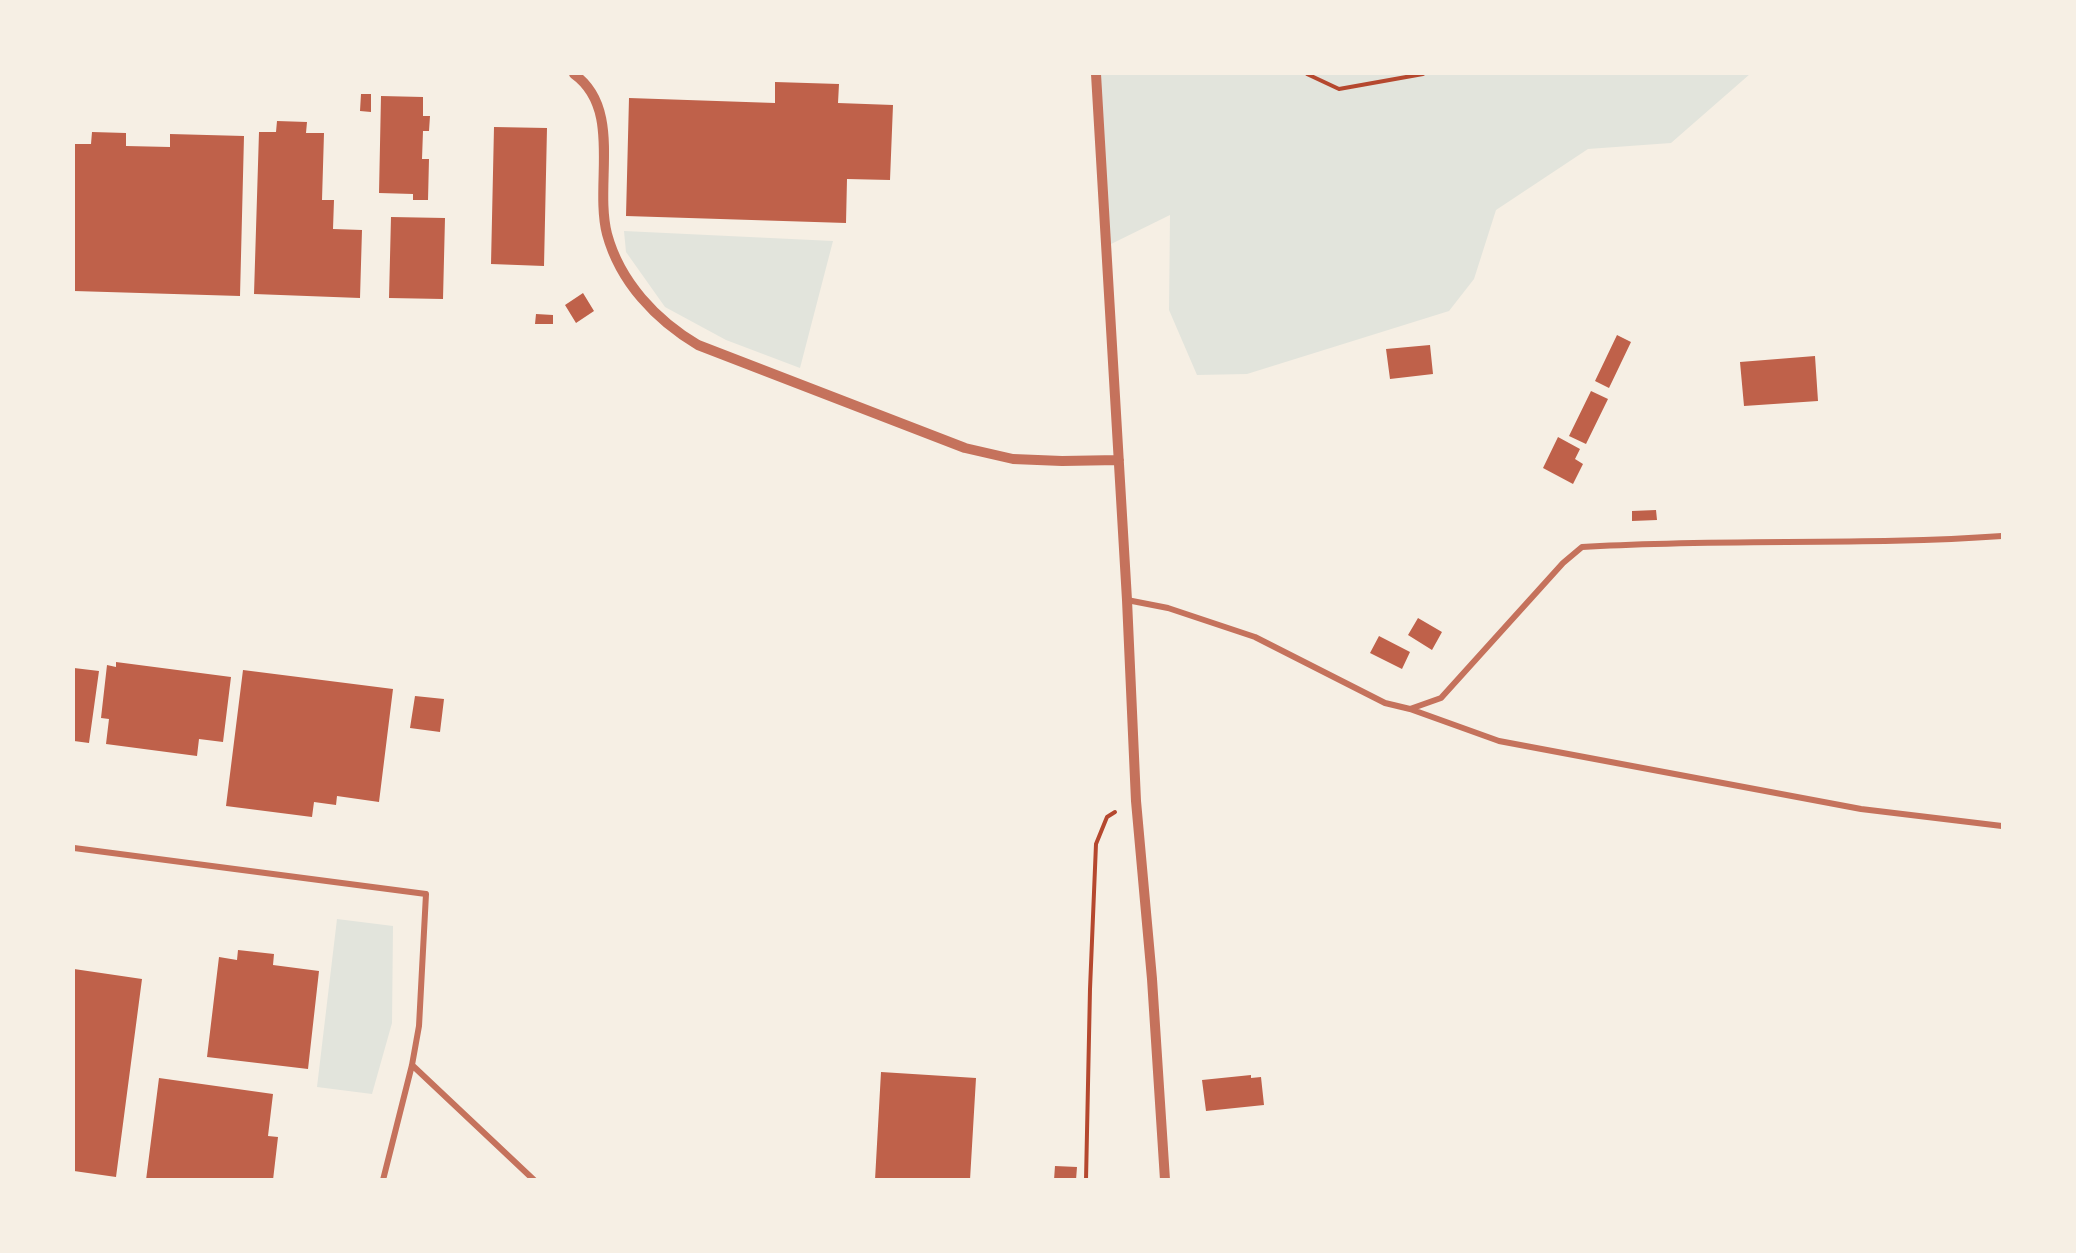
<!DOCTYPE html>
<style>
body{margin:0}
#map{position:relative;width:2076px;height:1253px;overflow:hidden;background:#f6efe4;font-family:Raleway,sans-serif}
canvas{display:block}
.frame{position:absolute;inset:0;border:75px solid #f6efe4;pointer-events:none}
</style>
<div id="map">
<canvas width="2076" height="1253"></canvas>
<div class="frame"></div>
</div>
<script>
const context = document.querySelector('canvas').getContext('2d');
context.lineJoin = 'round';
function paint(path, color) { context.fillStyle = color; context.fill(path, 'evenodd'); }
function strokePath(path, color, width, dash) { context.strokeStyle = color; context.lineWidth = width; context.lineCap = dash ? 'butt' : 'round'; context.setLineDash(dash || []); context.stroke(path); }
const green = new Path2D(`
 M1096 74H1750L1671 143 1588 149 1496 210 1474 279 1449 311 1247 374 1197 375 1169 310 1170 215 1107 246Z
 M624 231 833 241 800 368 726 340 665 307 626 252Z
 M337 919 393 926 392 1023 372 1094 317 1087Z`);
const building = new Path2D(`
 M775 82 839 84 838 103 893 105 890 180 847 179 846 223 626 216 629 98 775 103Z
 M361 94H371V112L360 111Z
 M381 96 423 97V116H430L429 131H423L422 159H429L428 200H413V194L379 193Z
 M277 121 307 122 306 133H324L322 200H334L333 229 362 230 360 298 254 294 259 132H276Z
 M494 127 547 128 544 266 491 264Z
 M92 132 126 133V146L170 147V134L244 136 240 296 74 291V144H91Z
 M391 217 445 218 443 299 389 298Z
 M583 293 594 311 576 323 565 305Z
 M536 314 553 315V324H535Z
 M1617 335 1631 342 1609 388 1595 381Z
 M1430 345 1433 374 1390 379 1386 349Z
 M1815 356 1818 401 1744 406 1740 362Z
 M1591 391 1608 399 1586 444 1569 436Z
 M1558 437 1580 449 1575 459 1583 464 1573 484 1543 468Z
 M1656 510 1657 520 1632 521V511Z
 M1418 618 1442 632 1432 650 1408 635Z
 M1379 636 1410 652 1402 669 1370 653Z
 M116 662 231 677 223 742 199 739 197 756 106 744 109 719 101 718 107 665 116 667Z
 M74 668 99 671 89 743 74 741Z
 M243 670 393 689 379 802 337 796 336 805 314 802 312 817 226 806Z
 M415 696 444 699 440 732 410 728Z
 M238 950 274 954 273 965 319 971 308 1069 207 1057 219 957 237 960Z
 M74 969 142 979 116 1177 74 1171Z
 M881 1072 976 1078 970 1180H875Z
 M1251 1075V1078L1261 1077 1264 1105 1206 1111 1202 1080Z
 M159 1078 273 1094 268 1136 278 1137 273 1180H146Z
 M1055 1166 1077 1167 1076 1180H1054Z`);
const path = new Path2D(`
 M1307 74 1339 89 1423 74
 M1086 1180 1090 989 1096 844 1107 817 1115 812`);
const minor = new Path2D(`
 M1127 600 1168 608 1255 637 1385 703 1410 709 1441 698 1563 563 1582 547C1722 538 1863 546 2002 536
 M1410 709 1499 741 1861 809 2002 826
 M74 848 426 894 419 1026 412 1065 383 1180
 M412 1065 534 1180`);
const tertiary = new Path2D(`
 M574 74C623 109 594 183 607 234 620 282 656 320 698 345L965 448 1013 459 1062 461 1119 460
 M1096 74 1127 600 1136 801 1152 979 1165 1180`);
paint(green, '#e2e4dc');
paint(building, '#bf614a');
strokePath(path, '#b5482f', 4);
strokePath(minor, '#c5725c', 6);
strokePath(tertiary, '#c5725c', 10);
</script>
